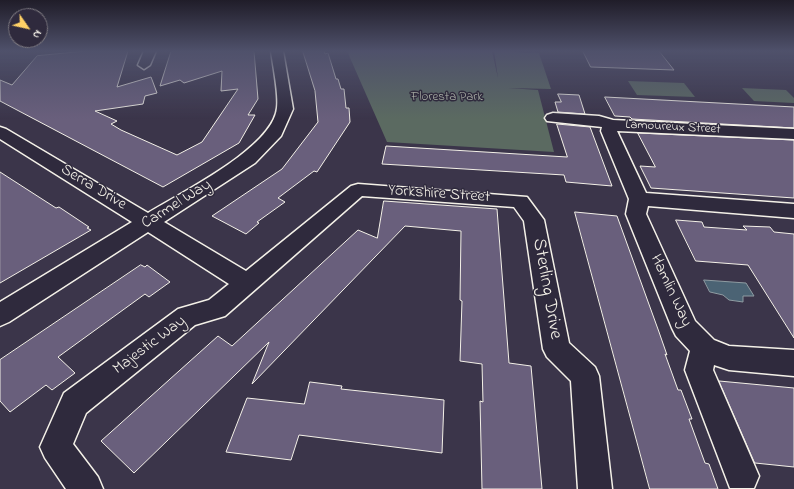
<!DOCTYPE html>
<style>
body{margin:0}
#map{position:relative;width:794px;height:489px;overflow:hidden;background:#3b354a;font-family:"Indie Flower",sans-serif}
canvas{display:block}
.north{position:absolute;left:8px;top:8px;width:40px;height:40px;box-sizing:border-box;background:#2f2a3d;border:1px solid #7e7a81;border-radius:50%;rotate:124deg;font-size:11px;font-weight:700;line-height:16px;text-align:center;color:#f4f1e8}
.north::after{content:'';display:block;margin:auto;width:14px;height:18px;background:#ffd166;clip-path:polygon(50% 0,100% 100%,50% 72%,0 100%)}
</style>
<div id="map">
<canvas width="794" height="489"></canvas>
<div class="north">N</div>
</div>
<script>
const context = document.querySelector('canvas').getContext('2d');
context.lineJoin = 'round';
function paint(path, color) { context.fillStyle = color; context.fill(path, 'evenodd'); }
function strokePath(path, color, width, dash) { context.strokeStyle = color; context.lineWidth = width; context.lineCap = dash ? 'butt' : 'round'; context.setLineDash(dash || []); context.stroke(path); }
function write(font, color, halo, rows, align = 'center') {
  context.font = font + ' "Indie Flower",sans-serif'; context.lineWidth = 3; context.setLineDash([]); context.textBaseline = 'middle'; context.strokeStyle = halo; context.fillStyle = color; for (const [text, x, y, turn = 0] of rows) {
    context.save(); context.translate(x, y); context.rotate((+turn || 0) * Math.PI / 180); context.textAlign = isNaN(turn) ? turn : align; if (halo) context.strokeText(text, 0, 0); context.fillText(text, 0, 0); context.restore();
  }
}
const green = new Path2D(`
 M347 51H492L498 78 494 51 539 53 551 89 508 88 538 90 554 152 387 142Z
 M628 81 684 83 695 97 637 95Z
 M742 88 786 90 794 98V103L754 101Z`);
const water = new Path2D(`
 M704 280 746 283 754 296H743V302L729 300 723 295 710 292Z`);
const building = new Path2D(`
 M86 51H128L117 87 151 77 157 93 145 96 143 104 95 111 117 121 111 124 121 130 177 155 202 142 238 89 221 91 222 71 184 83 180 80 160 86 171 51H254L258 99 248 115H255L239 143 163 187 0 101V80L12 85 37 56Z
 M303 51H324L325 54 328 53 336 79H338L341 89H344L346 108H349L350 122 317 172 314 171 278 198 285 202 257 222 259 223 246 234 212 216 282 169 318 122 315 91Z
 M583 51H659L674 70 591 67Z
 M558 94 579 95 585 114 558 112 555 102H561Z
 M605 97 794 107V128L632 119 630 117 615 116Z
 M557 124 590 127 612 186 566 182 564 175 382 164 386 146 567 157Z
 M638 133 794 140V198L651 188 640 166 655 167Z
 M0 172 56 208 59 207 89 227 87 228 91 230 0 283Z
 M384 201 497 209 509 363 531 366 542 489H482L480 401 483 402 482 364 460 361 462 301 460 300 461 231 405 226 252 384 269 342 134 473 101 441 218 336 232 346 358 230 377 238Z
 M575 212 617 216 659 332 667 355 665 354 678 390H681L692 419H689L705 463 709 464 718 489H650Z
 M676 220 702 222 704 227 747 230 743 226 770 227 774 232 794 234V338L748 265 696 261Z
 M141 265 145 267 147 265 170 282 149 297 145 294 58 357 75 373 52 390 46 385 10 412 0 401V360Z
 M719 381 794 388V467L755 463Z
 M310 382 342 386 341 389 444 400 442 453 299 435 291 460 226 452 247 398 304 404Z`);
const minor = new Path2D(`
 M144 51H156L150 65 144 69 138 65Z
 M271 51H283L293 109 281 136 255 163 164 222 246 271 351 186 358 184 527 197 544 220 569 343 595 367 599 376 612 489H578L571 381 547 357 543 349 524 221 514 207 362 196 225 316 195 325 86 413 73 444 98 477 103 489H66L45 458 40 447 64 393 178 309 209 300 229 284 148 232 9 322 0 326V302L132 222 0 139V127L6 129 148 213C180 193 273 148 277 108 279 95 273 66 271 51Z
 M553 113 599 116 613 120 794 129V139L617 131 646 193 794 204V218L648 206 646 214 695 321 714 340 729 346 794 350V376L729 370 714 365 713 370 759 476 754 488H730L685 370 690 351 676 336 672 328 626 214 629 199 601 131 602 127 547 121 545 118 547 115Z`);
const farParknames = [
 ["Floresta Park",447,98]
];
const farStreetnames = [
 ["Lamoureux Street",673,128,3]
];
const streetNames = [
 ["Serra Drive",93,188,31],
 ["Yorkshire Street",439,195,4],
 ["Carmel Way",177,205,-32],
 ["Hamlin Way",670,291,65],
 ["Majestic Way",150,346,-37]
];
const nearStreetnames = [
 ["Sterling Drive",546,289,80]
];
paint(green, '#5b6a61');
paint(water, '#4b6374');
strokePath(water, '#8f9ca2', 1);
paint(building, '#695f7c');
strokePath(building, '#f4f1e8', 1);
strokePath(minor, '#f4f1e8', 3);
paint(minor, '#2f2a3d');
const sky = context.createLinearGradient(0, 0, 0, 119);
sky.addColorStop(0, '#201d29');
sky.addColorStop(0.43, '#4f516b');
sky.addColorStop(1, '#4f516b00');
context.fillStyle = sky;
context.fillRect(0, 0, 794, 119);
write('13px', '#afb4ab', '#2f2a3d', farParknames);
write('13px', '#f4f1e8', '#2f2a3d', farStreetnames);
write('16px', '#f4f1e8', '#2f2a3d', streetNames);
write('19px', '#f4f1e8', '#2f2a3d', nearStreetnames);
</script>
